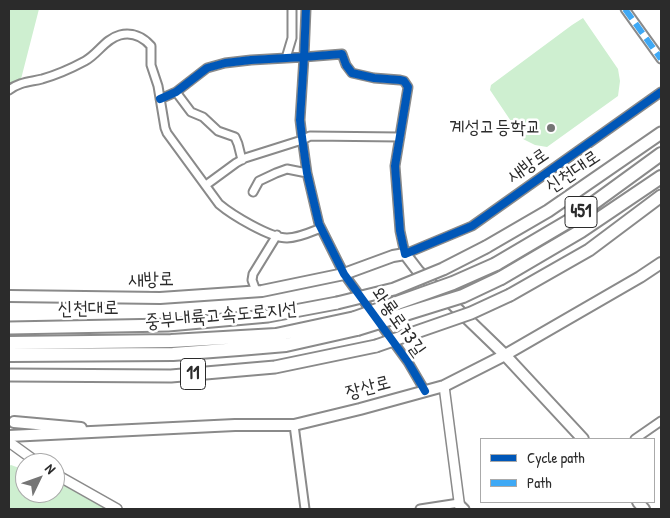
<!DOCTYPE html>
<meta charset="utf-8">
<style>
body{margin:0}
#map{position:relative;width:670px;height:518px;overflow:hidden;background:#fff;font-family:"Patrick Hand",sans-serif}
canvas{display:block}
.frame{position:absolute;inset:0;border:10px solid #2b2b2b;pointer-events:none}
.legend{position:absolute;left:480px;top:438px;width:175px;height:65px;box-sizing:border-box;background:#fff;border:1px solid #aaa;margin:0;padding:6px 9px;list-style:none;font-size:15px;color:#2b2b2b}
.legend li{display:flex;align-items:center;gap:10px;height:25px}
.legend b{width:25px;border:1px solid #aaa}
.north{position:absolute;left:15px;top:453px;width:50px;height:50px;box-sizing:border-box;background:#fff;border:1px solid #aaa;border-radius:50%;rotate:48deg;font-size:14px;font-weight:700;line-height:20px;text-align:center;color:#2b2b2b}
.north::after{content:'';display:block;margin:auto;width:18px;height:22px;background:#757575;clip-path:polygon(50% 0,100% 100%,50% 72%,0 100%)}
</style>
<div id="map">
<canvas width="670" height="518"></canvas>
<div class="frame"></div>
<ul class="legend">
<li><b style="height:6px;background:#0057b8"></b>Cycle path</li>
<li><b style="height:6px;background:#3fa9f5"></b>Path</li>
</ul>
<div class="north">N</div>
</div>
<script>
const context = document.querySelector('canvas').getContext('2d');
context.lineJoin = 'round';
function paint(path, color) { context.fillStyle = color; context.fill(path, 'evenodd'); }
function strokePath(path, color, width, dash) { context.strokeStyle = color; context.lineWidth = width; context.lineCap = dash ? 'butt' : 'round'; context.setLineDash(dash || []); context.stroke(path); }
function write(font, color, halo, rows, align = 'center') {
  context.font = font + ' "Patrick Hand","Poor Story",sans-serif'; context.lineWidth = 5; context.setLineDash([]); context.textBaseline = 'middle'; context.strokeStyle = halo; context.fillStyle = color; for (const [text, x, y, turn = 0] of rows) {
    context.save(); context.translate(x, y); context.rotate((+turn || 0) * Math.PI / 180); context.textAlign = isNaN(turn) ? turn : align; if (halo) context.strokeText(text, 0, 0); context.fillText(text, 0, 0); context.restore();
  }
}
const green = new Path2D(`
 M9 9H39L20 83H9Z
 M583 18 618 69 620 81 618 96 547 147 535 145 523 139 490 90 491 85 572 25Z
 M11 465 25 470V493H55V480L108 509H9V466Z`);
const minor = new Path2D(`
 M306 9 304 57 342 54 346 65 352 73 374 78 400 80 404 81 408 87 395 166 400 231 405 254 472 226 661 92
 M625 9 661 59
 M286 58 292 38V9
 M9 90C19 82 30 82 42 79 56 75 72 68 85 61 98 54 105 39 120 35 132 32 143 37 151 46V65L158 86 165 128 167 133 219 204C232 215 270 238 287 238 298 238 311 232 321 228
 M176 92 191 112 203 117 218 131 235 137 238 144 242 160
 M160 99 176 92 207 68 225 63 251 60 304 57 300 120 302 137 307 173 319 224 344 274 408 362 425 391
 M206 185 236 163 245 158 302 140 310 136 400 137
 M253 192 259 181 276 173 287 169 307 173
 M256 291 252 280 253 274 277 235
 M294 425 305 509
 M635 439 661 421
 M420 509 459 503 465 509`);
const tertiary = new Path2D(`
 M444 386 460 509
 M9 442 38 463
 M55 474 117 509`);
const secondary = new Path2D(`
 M9 296 160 298 262 291 344 274 393 256 405 254 418 271 505 355 583 439
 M14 422 81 428
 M9 436 235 425H294L360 409 444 386 505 355 640 277 661 263
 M638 502 644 509`);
const trunk = new Path2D(`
 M486 247 548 211 661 133
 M510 295 589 250 661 196
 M9 328 168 325 268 316 337 303
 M9 375 171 376 275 367 376 346`);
const motorway = new Path2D(`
 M496 264 569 221 661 154
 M501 278 581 231 661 177
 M9 343 171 341 276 335 355 318
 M9 355 173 354 239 349 286 345 357 329`);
const trunkBridge = new Path2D(`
 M337 303 394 289 443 269 486 247
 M376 346 471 313 510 295`);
const motorwayBridge = new Path2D(`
 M355 318 453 283 496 264
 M357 329 463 296 501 278`);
const quiet = new Path2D(`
 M625 9 661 59`);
const cycleway = new Path2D(`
 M306 9 304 57 342 54 346 65 352 73 374 78 400 80 404 81 408 87 395 166 400 231 405 254 472 226 661 92
 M160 99 176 92 207 68 225 63 251 60 304 57 300 120 302 137 307 173 319 224 344 274 408 362 425 391`);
const markers = [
 [551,128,5,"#757575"]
];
const shields = [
 [581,212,32],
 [193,374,25]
];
const shieldNames = [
 ["451",581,212],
 ["11",193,374]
];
const poiNames = [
 ["계성고등학교",541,128]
];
const streetNames = [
 ["새방로",528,166,-35],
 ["신천대로",573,172,-34],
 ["새방로",151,280,-1],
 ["신천대로",88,309,-1],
 ["중부내륙고속도로지선",221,316,-5],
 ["와룡로73길",398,322,55],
 ["장산로",368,388,-15]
];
paint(green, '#ceefd0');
strokePath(minor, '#8a8a8a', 11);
strokePath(tertiary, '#8a8a8a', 12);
strokePath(secondary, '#8a8a8a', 14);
strokePath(trunk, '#8a8a8a', 15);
strokePath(motorway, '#8a8a8a', 16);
strokePath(minor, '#fff', 7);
strokePath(tertiary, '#fff', 9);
strokePath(secondary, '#fff', 10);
strokePath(trunk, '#fff', 11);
strokePath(motorway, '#fff', 12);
strokePath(trunkBridge, '#8a8a8a', 15, []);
strokePath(motorwayBridge, '#8a8a8a', 16, []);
strokePath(trunkBridge, '#fff', 11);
strokePath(motorwayBridge, '#fff', 12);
strokePath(quiet, '#3fa9f5', 6, [12, 6]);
strokePath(cycleway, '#0057b8', 8);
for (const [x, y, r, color] of markers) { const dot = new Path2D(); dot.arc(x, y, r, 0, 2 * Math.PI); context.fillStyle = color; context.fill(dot); strokePath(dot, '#fff', 2); }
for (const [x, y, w] of shields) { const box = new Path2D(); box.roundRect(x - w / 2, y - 15.5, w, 31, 4); context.fillStyle = '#fff'; context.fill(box); strokePath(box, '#2b2b2b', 1); }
write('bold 18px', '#2b2b2b', null, shieldNames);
write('19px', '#2b2b2b', '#fff', poiNames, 'right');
write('19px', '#2b2b2b', '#fff', streetNames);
</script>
